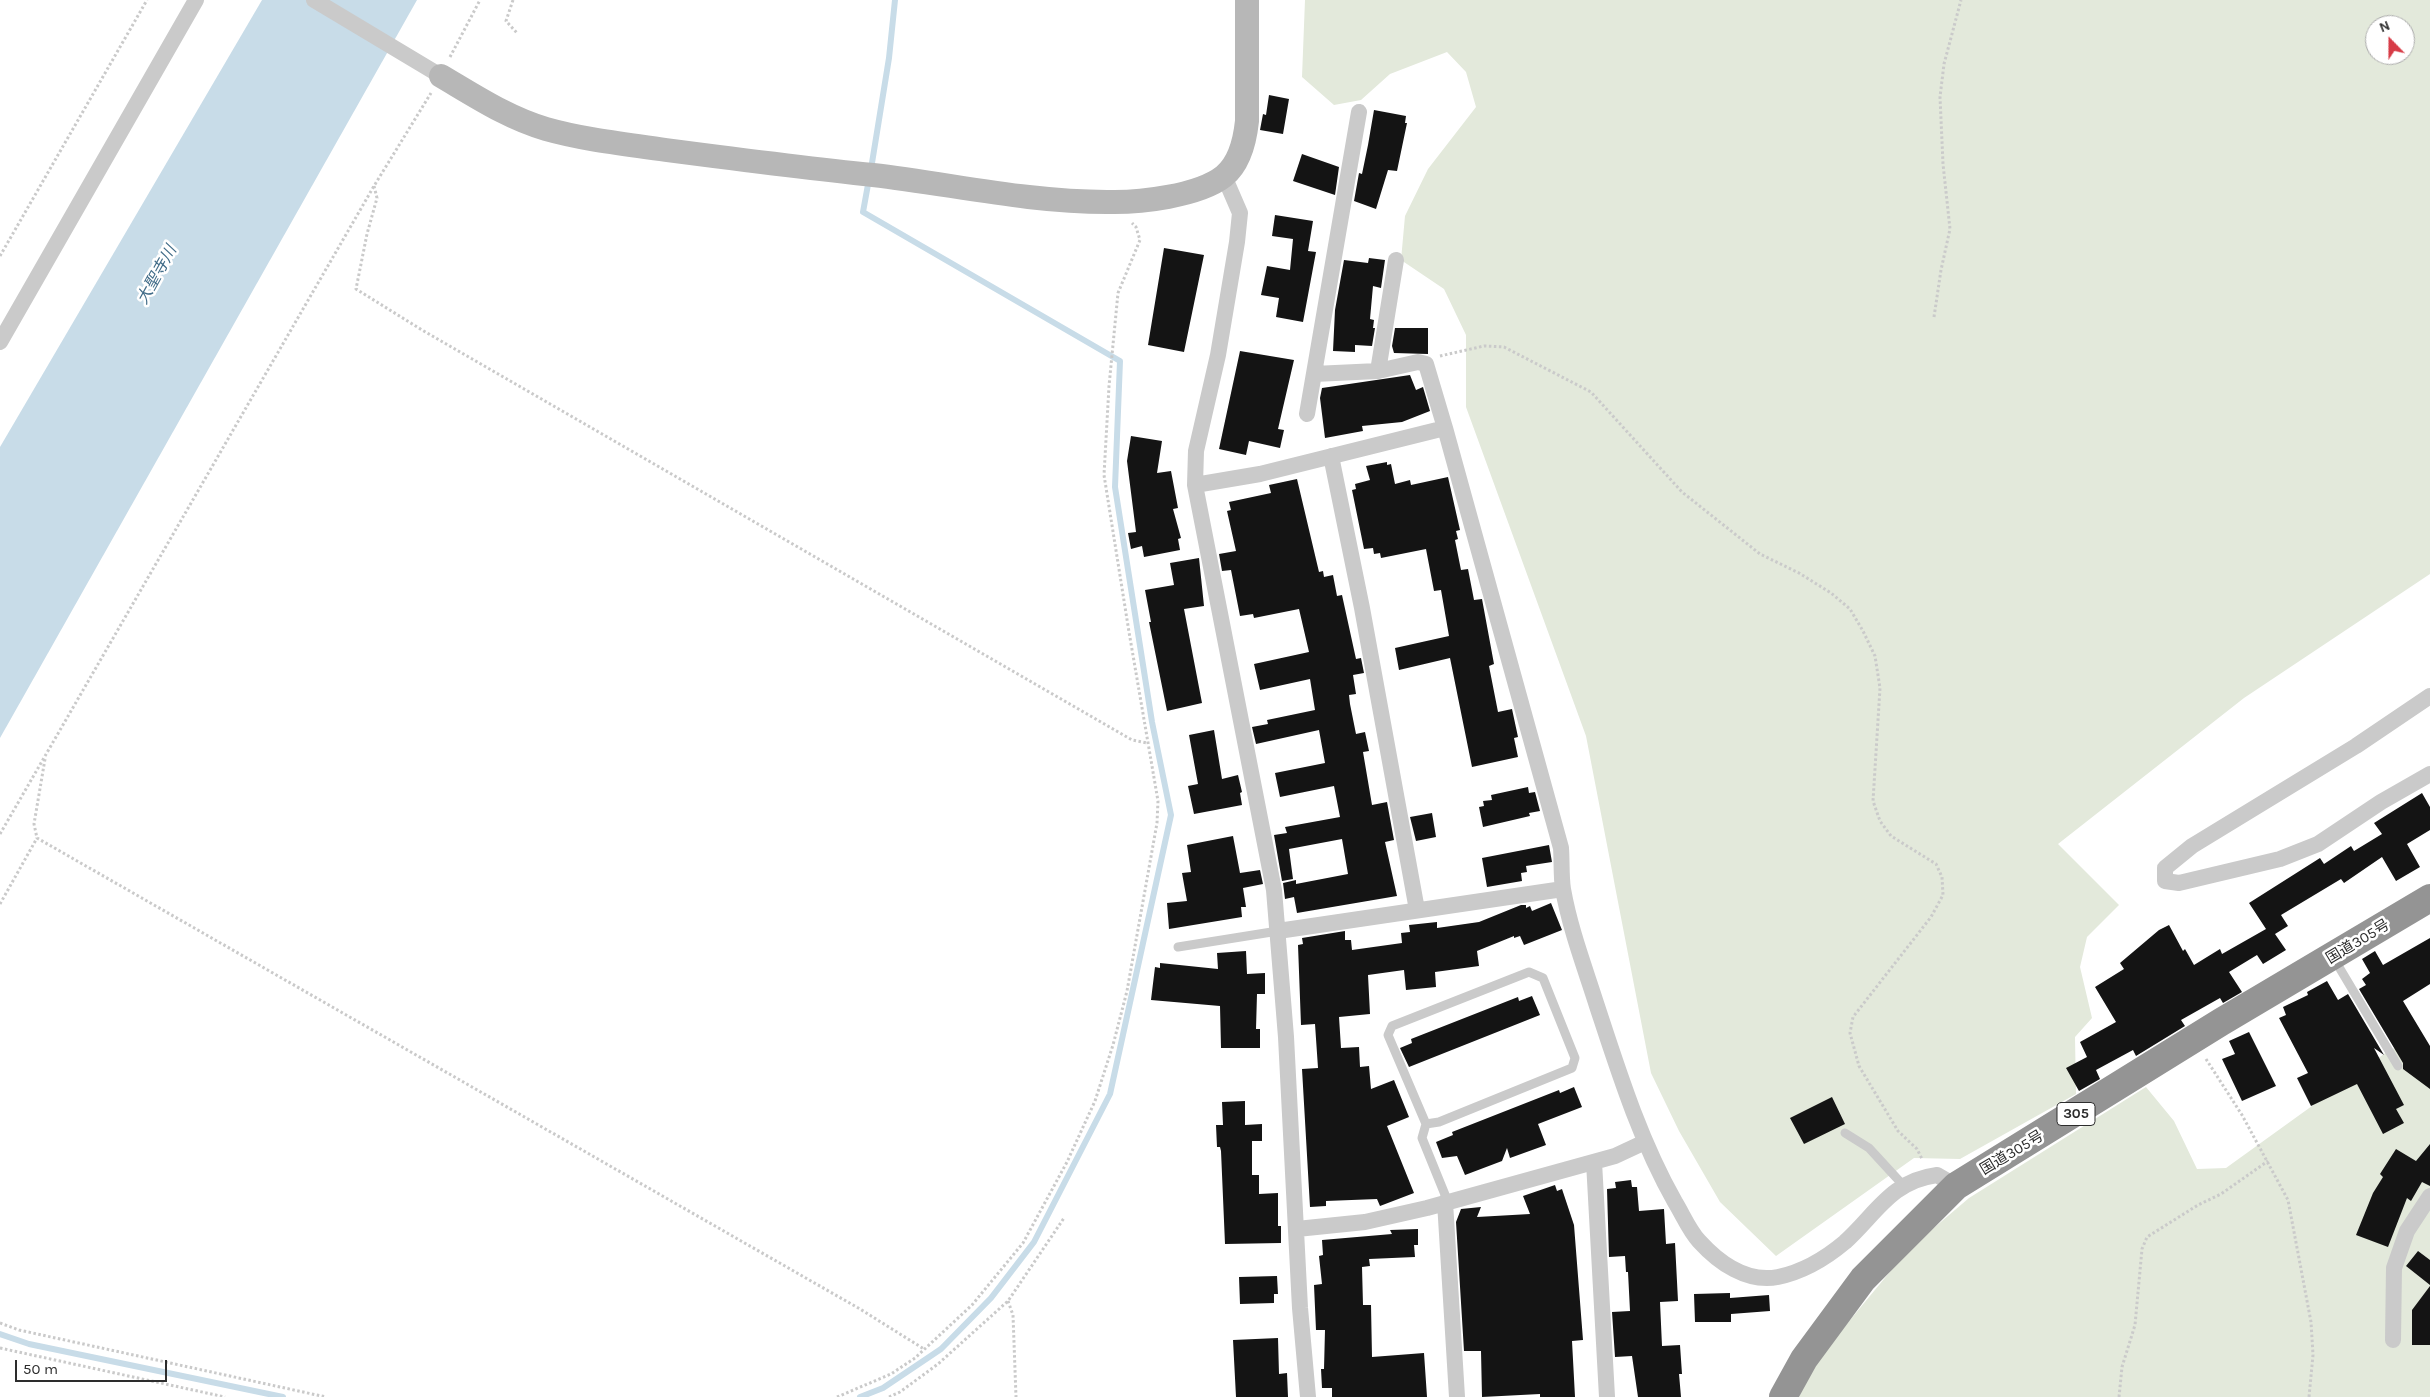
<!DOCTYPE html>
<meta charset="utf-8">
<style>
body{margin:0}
#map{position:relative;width:2430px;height:1397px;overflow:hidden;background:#fff;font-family:Karla,sans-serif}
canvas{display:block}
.north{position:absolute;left:2365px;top:15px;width:50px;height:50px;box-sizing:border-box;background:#fff;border:1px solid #ababab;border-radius:50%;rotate:338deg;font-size:14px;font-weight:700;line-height:20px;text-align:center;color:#2d2d2d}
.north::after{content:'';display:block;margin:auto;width:18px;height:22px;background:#d73b46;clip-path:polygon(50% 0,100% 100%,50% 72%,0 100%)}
.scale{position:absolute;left:15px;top:1360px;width:152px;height:22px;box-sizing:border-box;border:2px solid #2d2d2d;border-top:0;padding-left:6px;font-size:15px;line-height:18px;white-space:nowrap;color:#2d2d2d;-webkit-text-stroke:4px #fff;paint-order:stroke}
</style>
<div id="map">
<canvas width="2430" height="1397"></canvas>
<div class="north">N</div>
<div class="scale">50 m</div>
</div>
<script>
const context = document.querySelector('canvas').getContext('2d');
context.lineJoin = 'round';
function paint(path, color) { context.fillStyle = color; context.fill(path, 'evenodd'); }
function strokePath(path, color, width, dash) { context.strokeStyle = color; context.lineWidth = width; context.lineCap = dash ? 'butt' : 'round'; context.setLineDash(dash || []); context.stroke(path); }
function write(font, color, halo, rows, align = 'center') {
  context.font = font + ' Karla,"Noto Sans JP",sans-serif'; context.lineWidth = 5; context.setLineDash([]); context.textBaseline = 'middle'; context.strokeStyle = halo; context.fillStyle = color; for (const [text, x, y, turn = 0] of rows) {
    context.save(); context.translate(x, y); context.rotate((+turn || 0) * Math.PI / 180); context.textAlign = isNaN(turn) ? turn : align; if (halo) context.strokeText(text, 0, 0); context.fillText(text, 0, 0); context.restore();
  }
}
const green = new Path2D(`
 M1305 0H2430V574L2244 698 2058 844 2119 905 2087 937 2080 967 2092 1018 2075 1037 2076 1094 1960 1159 1914 1158 1776 1256 1720 1202 1679 1131 1651 1073 1586 736 1466 407V335L1444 289 1401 260 1405 216 1428 169 1476 107 1466 72 1447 52 1390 74 1361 100 1334 105 1302 77ZM2375 25H2405V55H2375Z
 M2424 1042 2430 1047V1397H1799L1812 1366 1908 1250 1969 1198 2146 1087 2174 1121 2197 1169 2226 1168 2391 1049Z`);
const water = new Path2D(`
 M262 0H417L0 738V447Z`);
const stream = new Path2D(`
 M871 169 889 58 895 0
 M0 1334 29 1344 283 1397
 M860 1397 883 1388 941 1349 991 1298 1034 1242 1110 1094 1171 815 1152 722 1115 487 1120 361 863 212 869 179`);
const building = new Path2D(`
 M1269 95 1289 99 1283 134 1260 130 1263 114 1266 115Z
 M1374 110 1406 116 1405 123H1407L1397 171 1388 170 1376 209 1354 201 1359 173 1362 174 1368 145Z
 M1302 154 1339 167 1335 195 1293 181Z
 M1275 215 1313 221 1308 251 1316 252 1303 322 1276 317 1279 298 1261 295 1267 266 1290 270 1293 239 1272 236Z
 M1164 248 1204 255 1184 352 1148 345Z
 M1369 258 1385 260 1381 288 1373 286 1370 319 1374 320 1373 328H1375L1372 346 1355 345V352L1333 351 1335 310 1344 260 1368 263Z
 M1395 328H1428V354L1394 353 1392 346Z
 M1240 351 1294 360 1278 429 1284 430 1280 448 1249 441 1246 455 1219 449Z
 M1410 375 1416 390 1423 387 1430 411 1402 422 1362 426 1363 431 1325 438 1320 398 1322 388Z
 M1131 436 1162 441 1157 473 1171 471 1178 508 1173 509 1181 538 1178 539 1180 550 1144 557 1142 546 1131 549 1128 533 1136 532 1127 461Z
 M1387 462V465L1391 464 1395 484 1410 480 1411 485 1448 477 1460 530 1456 531 1458 539 1455 540 1461 570 1468 569 1474 600 1482 599 1494 664 1489 666 1498 712 1512 709 1518 737 1514 738 1518 757 1472 767 1450 658 1399 670 1395 648 1449 636 1441 590 1434 591 1426 549 1381 558 1380 553 1374 554 1373 548 1364 549 1352 490 1356 489 1355 484 1370 480 1366 466Z
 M1297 479 1319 572 1323 571 1324 577 1333 575 1337 596 1342 595 1356 659 1361 658 1364 673 1353 675 1356 694 1349 695 1350 704 1356 734 1365 732 1369 751 1363 752 1372 805 1387 802 1394 840 1385 842 1397 896 1297 913 1294 897 1285 899 1283 883 1296 880V884L1348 874 1342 839 1289 849 1293 879 1282 881 1274 835 1287 833 1285 827 1340 817 1334 786 1280 797 1275 773 1325 763 1319 730 1256 744 1252 727 1268 724 1267 720 1315 710 1310 679 1260 690 1254 664 1309 652 1299 609 1254 618 1253 614 1240 616 1231 570 1222 571 1219 554 1236 551 1227 511 1231 510 1229 502 1271 493 1269 485Z
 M1199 558 1204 606 1184 609 1202 703 1167 711 1149 622H1151L1145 590 1174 585 1170 563Z
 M1214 730 1222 779 1238 775 1242 792 1240 793 1242 805 1194 814 1188 786 1198 784 1189 735Z
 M1528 787 1529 793 1535 792 1540 811 1529 813 1530 816 1483 827 1479 807 1484 806 1483 801 1492 800 1491 795Z
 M2422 793 2430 807V830L2407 844 2420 867 2396 881 2382 857 2344 883 2341 879 2281 915 2288 926 2275 934 2286 950 2263 964 2257 955 2229 972 2242 992 2223 1003 2220 998 2181 1020 2185 1026 2136 1056 2133 1050 2096 1070 2100 1079 2079 1091 2066 1068 2087 1057 2080 1042 2116 1022 2095 987 2124 969 2120 963 2159 930 2169 925 2183 951 2185 949 2194 965 2220 949 2222 954 2266 929 2249 903 2320 858 2324 864 2351 846 2354 851 2382 834 2374 823Z
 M1432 813 1436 837 1416 841 1410 817Z
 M1233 836 1240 873 1260 870 1263 884 1243 888 1246 907H1241L1242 917 1169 929 1167 903 1187 901 1182 873 1191 872 1187 845Z
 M1549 845 1552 862 1526 866 1527 872 1521 873 1522 881 1487 887 1482 858Z
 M1551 903 1562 930 1524 945 1520 936 1514 938V936L1477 951 1479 966 1435 972 1436 987 1406 990 1404 970 1368 975 1370 1014 1339 1017 1341 1048 1359 1047 1360 1067 1369 1066 1371 1089 1394 1080 1409 1117 1387 1126 1414 1193 1380 1206 1377 1199 1326 1201V1206L1310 1207 1302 1069 1318 1068 1315 1024 1301 1025 1298 945 1303 944 1302 938 1345 931V940H1351L1352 950 1402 943 1401 933 1410 932 1409 925 1437 922V928L1479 922 1521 905H1526V908L1530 906 1532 911Z
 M2430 938V984L2403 1001 2430 1046V1089L2403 1069V1063L2359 989 2366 985 2362 979 2370 973 2362 959 2375 951 2383 965Z
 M1246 951 1247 974 1265 973V994H1257L1256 1029H1260V1048H1221L1220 1006 1151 1000 1155 967 1160 968V963L1218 969 1217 953Z
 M2327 981 2338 1000 2348 994 2384 1055 2374 1048 2404 1105 2396 1109 2404 1123 2383 1134 2357 1084 2311 1106 2297 1078 2308 1073 2279 1018 2286 1015 2283 1007 2308 995 2307 992Z
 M1532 996 1540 1015 1409 1067 1400 1048 1412 1043 1411 1039 1518 997 1519 1001Z
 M2249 1032 2276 1086 2242 1101 2222 1059 2235 1054 2229 1041Z
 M1574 1087 1582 1107 1538 1124 1546 1145 1510 1158 1507 1148 1502 1161 1465 1175 1457 1156 1442 1158 1436 1142 1453 1135 1452 1132 1559 1090 1560 1093Z
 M1832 1097 1845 1124 1804 1144 1790 1118Z
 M1245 1101V1125L1262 1124V1141H1252V1175H1259V1194L1278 1193V1226H1281V1243L1225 1244 1221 1151 1220 1147H1217L1216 1125H1223L1222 1102Z
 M2430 1144V1186L2422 1182 2411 1201 2407 1198 2388 1247 2356 1235 2373 1193 2383 1177 2380 1174 2396 1149 2416 1161Z
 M1631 1180 1632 1187H1637L1639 1211 1664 1209 1666 1244 1675 1243 1678 1301 1660 1302 1662 1346 1680 1345 1682 1374H1679L1681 1397H1638L1632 1356 1615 1357 1612 1312 1630 1311 1628 1272H1626L1625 1256 1609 1257 1607 1189 1616 1188 1615 1182Z
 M1555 1185 1557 1191 1562 1189 1574 1225 1583 1340 1572 1341 1575 1397H1540V1394L1482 1397 1481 1351H1464L1456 1222 1461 1209 1481 1207 1477 1217 1530 1214 1523 1196Z
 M1418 1229V1245H1414L1415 1257 1369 1259 1370 1266 1362 1267 1363 1305H1371L1372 1357 1424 1353 1427 1397H1332V1388H1322L1321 1369H1324L1325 1330H1316L1314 1285 1322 1284 1319 1256 1323 1255 1322 1240 1392 1234 1390 1230Z
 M2418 1251 2430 1260V1285L2406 1266Z
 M1277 1276 1278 1294H1274V1303L1240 1304 1239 1277Z
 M2430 1286V1345H2412V1310Z
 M1730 1293V1298L1769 1295 1770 1311 1731 1314V1322H1695L1694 1294Z
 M1278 1338 1279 1374 1287 1373 1288 1397H1236L1233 1340Z`);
const path = new Path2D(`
 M513 0 506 21 517 33
 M450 57 480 0
 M374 186 377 198 367 234 356 289 422 330 1132 740 1147 743
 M0 256 147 0
 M1934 317 1941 270 1950 229 1943 164 1940 97 1944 64 1961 0
 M1440 356 1484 346 1504 347 1591 392 1682 492 1760 554 1799 573 1831 593 1850 609 1863 631 1875 656 1880 688 1873 801 1880 821 1891 836 1936 864 1942 877 1943 895 1931 917 1853 1017 1850 1033 1859 1066 1898 1131 1917 1149 1922 1159
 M45 759 34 824 37 838 860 1309 924 1349
 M0 834 374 186 431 93
 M0 904 37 838
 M2206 1059 2242 1115 2288 1200 2311 1322 2313 1355 2309 1397
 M1008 1301 1013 1315 1016 1397
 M0 1323 19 1330 326 1397
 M0 1348 225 1397
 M837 1397 891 1374 915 1358 972 1305 1023 1243 1067 1162 1095 1101 1113 1045 1127 991 1157 823 1158 801 1129 632 1104 475 1109 386 1118 293 1140 240 1136 227 1132 223
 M889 1397 900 1392 938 1364 1008 1301 1064 1218
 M2119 1397 2122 1367 2135 1325 2142 1249 2147 1237 2198 1205 2221 1194 2268 1161`);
const lane = new Path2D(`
 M1178 947 1278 931
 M2333 957 2398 1066
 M1426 1124 1439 1122 1572 1068 1575 1058 1543 978 1529 972 1392 1026 1388 1035 1426 1124 1422 1138 1448 1202
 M1845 1133 1869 1148 1903 1185`);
const street = new Path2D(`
 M314 0 441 76
 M1224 176 1240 213 1237 242 1218 355 1196 451 1195 485 1274 890 1286 1037 1300 1308 1308 1397
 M0 342 196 0
 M1378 371 1396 260
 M1314 374 1378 371 1418 362 1426 364 1445 428
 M1307 414 1359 112
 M1331 456 1362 608 1417 910
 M1195 485 1260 474 1445 428 1561 848C1562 861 1561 876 1563 889 1570 929 1585 968 1597 1006 1619 1073 1640 1140 1675 1202 1683 1215 1689 1230 1699 1241 1719 1263 1747 1283 1778 1277 1802 1272 1826 1258 1845 1242 1876 1214 1891 1181 1937 1175L1956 1186
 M2430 696 2356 746 2192 846 2165 868V881L2179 883 2280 859 2318 844 2381 802 2430 774
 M1278 931 1563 889
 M1594 1162 1607 1397
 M1445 1202 1457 1397
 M1297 1229 1365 1222 1427 1208 1615 1156 1645 1142
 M2393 1340 2394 1268 2407 1231 2430 1196`);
const secondary = new Path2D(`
 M441 76C475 96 508 118 546 129 585 140 626 144 666 150 735 159 804 168 873 175 951 184 1028 202 1107 202 1139 203 1199 196 1224 176 1240 163 1245 140 1247 121V0`);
const highway = new Path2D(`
 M1783 1397 1804 1359 1863 1279 1956 1186 2221 1022 2430 898`);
const shields = [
 [2076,1114,38]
];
const shieldNames = [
 ["305",2076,1114]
];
const streetNames = [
 ["国道305号",2358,942,-31],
 ["国道305号",2012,1153,-31]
];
const waterNames = [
 ["大聖寺川",157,275,-61]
];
paint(green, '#e3e9db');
paint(water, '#c8dce8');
strokePath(stream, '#c8dce8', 6);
paint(building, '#141414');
strokePath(path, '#cacaca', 3, [2.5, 2.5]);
strokePath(lane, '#cacaca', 9);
strokePath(street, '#cacaca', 16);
strokePath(secondary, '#b7b7b7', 24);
strokePath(highway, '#949494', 28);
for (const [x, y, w] of shields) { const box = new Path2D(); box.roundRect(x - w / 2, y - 11.5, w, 23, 4); context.fillStyle = '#fff'; context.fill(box); strokePath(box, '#2d2d2d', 1); }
write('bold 14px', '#2d2d2d', null, shieldNames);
write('15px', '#2d2d2d', '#fff', streetNames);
write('italic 16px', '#416c88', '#fff', waterNames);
</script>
